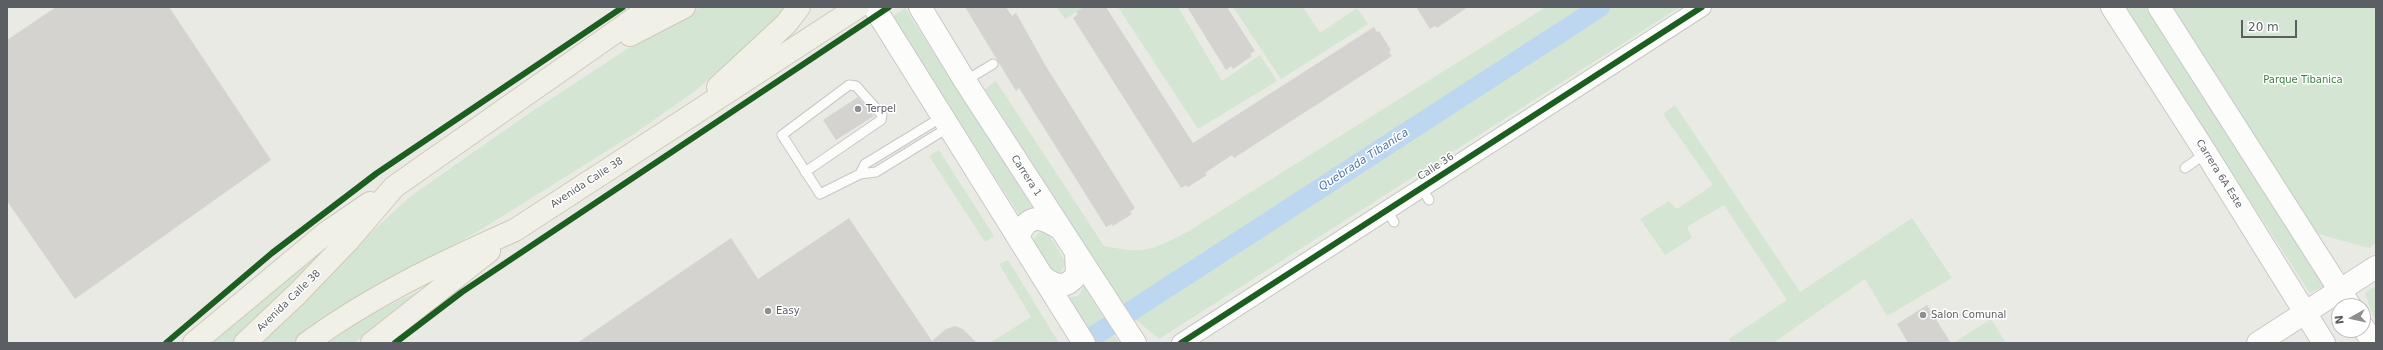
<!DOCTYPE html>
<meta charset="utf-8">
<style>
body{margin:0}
#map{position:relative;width:2383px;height:350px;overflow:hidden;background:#eaeae5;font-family:"DejaVu Sans",sans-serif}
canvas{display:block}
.frame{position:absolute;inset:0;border:8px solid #5b5e62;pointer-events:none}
.north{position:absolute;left:2331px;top:298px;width:40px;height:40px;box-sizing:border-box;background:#fff;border:1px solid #bdbfc0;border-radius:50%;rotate:262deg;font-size:11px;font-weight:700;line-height:16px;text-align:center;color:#5b5e62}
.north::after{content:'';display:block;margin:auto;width:14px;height:18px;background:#8d8f90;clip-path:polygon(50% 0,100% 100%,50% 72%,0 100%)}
.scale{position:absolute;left:2241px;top:20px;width:56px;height:18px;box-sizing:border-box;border:2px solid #5b5e62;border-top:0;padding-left:5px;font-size:12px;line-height:14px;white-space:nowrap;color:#5b5e62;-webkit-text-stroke:3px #fff;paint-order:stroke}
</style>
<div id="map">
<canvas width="2383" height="350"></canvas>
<div class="frame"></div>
<div class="north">N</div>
<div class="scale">20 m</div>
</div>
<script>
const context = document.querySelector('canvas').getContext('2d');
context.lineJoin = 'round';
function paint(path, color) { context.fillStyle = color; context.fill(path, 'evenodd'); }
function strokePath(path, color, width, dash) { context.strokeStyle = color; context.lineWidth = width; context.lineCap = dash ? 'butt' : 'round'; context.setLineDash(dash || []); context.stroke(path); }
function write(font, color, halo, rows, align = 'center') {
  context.font = font + ' "DejaVu Sans",sans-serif'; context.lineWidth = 3; context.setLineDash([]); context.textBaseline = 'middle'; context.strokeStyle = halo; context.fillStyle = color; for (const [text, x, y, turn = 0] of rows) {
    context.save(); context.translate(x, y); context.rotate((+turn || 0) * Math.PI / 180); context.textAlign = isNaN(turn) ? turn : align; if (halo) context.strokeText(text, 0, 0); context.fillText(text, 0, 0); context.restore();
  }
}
const green = new Path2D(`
 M700 7H791L695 91 634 134 485 227 339 311 293 343H258L364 239 411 196 528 114 624 51Z
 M1057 7H1084L1065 19Z
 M1118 7H1178L1222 81 1260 55 1277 81 1198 129Z
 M1233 7H1303L1320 33 1357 8 1368 24 1281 79Z
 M1546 7H1680L1159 339 1128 313 985 89 996 81 1104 246C1145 254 1150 251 1187 232Z
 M2124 7H2145L2325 286 2310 293Z
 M2170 7H2376V243L2369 248 2318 234 2303 214Z
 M905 8 1033 208 1020 216 892 17Z
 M1675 105 1800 292 1912 218 1952 278 1887 316 1865 279 1773 343H1731L1729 339 1787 300 1724 205 1687 227 1692 238 1665 255 1640 219 1669 201 1677 209 1713 185 1663 114Z
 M939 150 994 236 985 242 929 156Z
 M1044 232 1049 235 1066 263 1061 272 1056 274 1049 272 1032 243 1038 233Z
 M326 247 237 338 240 343H207Z
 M1008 260 1059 343H990L1031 317 999 264Z
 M1084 286 1119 343H1097L1067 298 1078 296Z
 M2376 286V324L2365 293Z
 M420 290 354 343H329L364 318Z
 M1991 319 2006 343H1954L1958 340Z`);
const canal = new Path2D(`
 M1128 313 1600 7
 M1092 337 1109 326`);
const building = new Path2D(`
 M56 7H169L271 160 75 299 7 201V40Z
 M965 7H1006L1012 16 1016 13 1047 68 1135 208 1130 212 1132 214 1113 226 1112 224 1106 227 1019 88 1016 91Z
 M1084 7H1106L1193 143 1374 27 1377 32 1379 31 1391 50 1389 52 1392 56 1234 158 1232 155 1205 173 1207 175 1188 187 1186 185 1181 188 1073 18 1078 14 1076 12Z
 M1187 7H1227L1255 51 1250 54 1252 56 1233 69 1231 66 1226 70Z
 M1416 7H1468L1437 28 1435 26 1430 29Z
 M858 97 874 116 836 140 823 120Z
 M849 218 932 341 946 329 955 326 963 329 977 343H577L731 238 758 279Z
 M1927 305 1951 343H1908L1897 324Z`);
const service = new Path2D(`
 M965 81 993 64
 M2185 168 2206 153
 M805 172 881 120 882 115 856 86 849 85 782 135 820 194 860 174 876 172 949 127
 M860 174 865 164 942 117
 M1422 188 1429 200
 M1387 210 1394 222`);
const minor = new Path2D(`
 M1181 343 1702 7`);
const tertiary = new Path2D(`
 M874 7 1084 343
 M920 7 965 81 1135 343
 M2112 7 2206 153 2324 343
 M2159 7 2350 306
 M1018 237C1029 212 1041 217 1061 229
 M1043 277C1056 287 1067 289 1077 274L1076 252
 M2363 327 2373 343
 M2258 343 2376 267`);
const primary = new Path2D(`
 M630 35 684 7
 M718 87 786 24 799 7
 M194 343 326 233 370 203
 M245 343 297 294 347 242 394 187 651 7
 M307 343C371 296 443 262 515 230L858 7
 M372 343 489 251`);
const cycleway = new Path2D(`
 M166 343 272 253 377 173 623 7
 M395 343 462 292 889 7
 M1181 343 1702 7`);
const markers = [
 [858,109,4,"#8d8f90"],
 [768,311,4,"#8d8f90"],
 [1923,315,4,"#8d8f90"]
];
const parkNames = [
 ["Parque Tibanica",2303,80]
];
const poiNames = [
 ["Terpel",866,109],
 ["Easy",776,311],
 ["Salon Comunal",1931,315]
];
const streetNames = [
 ["Calle 36",1436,167,-33],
 ["Carrera 6A Este",2219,174,58],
 ["Carrera 1",1026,176,57],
 ["Avenida Calle 38",587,183,-33],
 ["Avenida Calle 38",289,301,-44]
];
const waterNames = [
 ["Quebrada Tibaníca",1364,160,-33]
];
paint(green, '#d4e5d3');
strokePath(canal, '#bdd7f0', 20);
paint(building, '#d4d3d0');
strokePath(service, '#c7c7c7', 11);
strokePath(minor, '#c7c7c7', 20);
strokePath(tertiary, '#c7c7c7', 24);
strokePath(primary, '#cfcab6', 24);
strokePath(service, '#fcfcfb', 9);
strokePath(minor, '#fcfcfb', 18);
strokePath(tertiary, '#fcfcfb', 22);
strokePath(primary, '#f1f0e8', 22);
strokePath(cycleway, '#1b5e20', 6);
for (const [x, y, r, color] of markers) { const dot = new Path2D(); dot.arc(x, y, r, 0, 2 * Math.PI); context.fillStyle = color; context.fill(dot); strokePath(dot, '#fff', 1.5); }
write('10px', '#3e7e46', '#fff', parkNames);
write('10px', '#5b5e62', '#fff', poiNames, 'left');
write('10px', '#5b5e62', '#fff', streetNames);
write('italic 11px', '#4e75ac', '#fff', waterNames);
</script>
